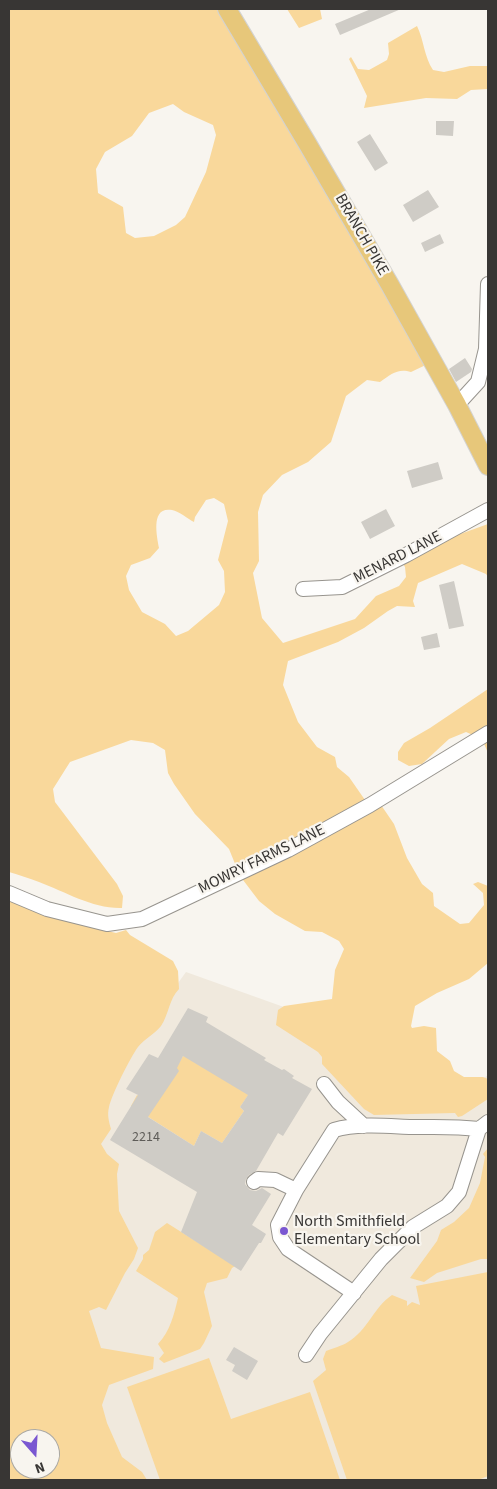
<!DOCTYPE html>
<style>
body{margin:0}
#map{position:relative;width:497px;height:1489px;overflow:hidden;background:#f8f5ef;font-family:"Source Sans 3",sans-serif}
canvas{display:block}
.frame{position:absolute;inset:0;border:10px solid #383634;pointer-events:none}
.north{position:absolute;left:10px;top:1429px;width:50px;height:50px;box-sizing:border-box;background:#f8f5ef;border:1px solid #aba9a4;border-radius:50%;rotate:161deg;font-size:14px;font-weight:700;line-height:20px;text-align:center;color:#383634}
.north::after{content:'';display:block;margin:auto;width:18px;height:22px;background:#7a57d1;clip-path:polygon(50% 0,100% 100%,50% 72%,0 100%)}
</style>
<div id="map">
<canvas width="497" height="1489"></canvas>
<div class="frame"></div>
<div class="north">N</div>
</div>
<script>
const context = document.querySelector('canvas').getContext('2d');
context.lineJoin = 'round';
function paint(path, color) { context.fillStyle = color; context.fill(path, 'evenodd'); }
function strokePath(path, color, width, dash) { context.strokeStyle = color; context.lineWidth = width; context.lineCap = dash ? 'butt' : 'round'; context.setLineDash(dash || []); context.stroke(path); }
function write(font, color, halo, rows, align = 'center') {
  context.font = font + ' "Source Sans 3",sans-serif'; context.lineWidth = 4.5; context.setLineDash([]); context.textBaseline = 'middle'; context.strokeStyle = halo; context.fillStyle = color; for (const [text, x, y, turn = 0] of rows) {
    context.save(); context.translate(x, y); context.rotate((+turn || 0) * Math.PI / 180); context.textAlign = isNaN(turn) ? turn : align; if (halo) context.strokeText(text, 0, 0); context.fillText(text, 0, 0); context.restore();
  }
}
const built = new Path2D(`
 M186 972 390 1045 460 1095 488 1075V1480H103L70 1357 90 1105Z`);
const green = new Path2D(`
 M9 9H227L432 362 411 372C398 368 391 374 380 382L367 380 346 396 331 442 308 462 282 475 263 495 258 512 259 561 253 573 262 618 283 643 355 619 376 596 399 586 406 577 405 567 402 562 438 542 488 524V577L486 574 462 564 418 583 413 601 415 607 397 606 388 611 364 628 338 642 288 661 283 685 298 722 317 747 335 757 337 767 349 777 365 800 381 805 394 824 407 858 422 884 433 893 434 906 460 924 469 923 484 905 483 893 473 884 478 882 488 886V963L469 979 437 993 415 1006 411 1026 412 1028 424 1026 436 1028 437 1051 450 1061 454 1071 464 1077H483L488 1079V1099L462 1116 458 1117 455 1113 374 1115 364 1109 322 1064V1057L318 1052 276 1025 278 1010 284 1006 332 999 335 970 344 949 339 941 322 932 305 931 275 914 259 901 240 876 229 849 195 814 174 784 168 773 165 750 153 743 131 740 70 762 53 789 55 802 117 884 123 896 122 908C93 909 66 892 39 882 29 878 19 875 9 872ZM173 104 184 112 213 125 216 135 206 172 185 217 176 225 154 236 135 238 126 233 123 207 98 193 96 169 105 152 132 136 149 113ZM214 498 224 504 228 521 218 560 224 571 225 592 219 605 188 631 176 636 165 624 142 612 129 590 126 576 131 565 150 558 159 548C157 536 150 506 172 510 179 511 188 519 194 522L195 517 206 500Z
 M287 9H320L322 19 299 28Z
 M417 26C424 40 424 57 433 70L444 72 470 66H488V89L471 90 457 99 426 98 364 108 367 96 349 59 351 57 358 69 369 70 387 60 389 54 388 43Z
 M488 689V753L482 739 466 732 449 739 422 764 409 766 398 760V752L404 743 430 728Z
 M9 896 103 930 116 933 126 930 130 935 173 961 178 971 179 989C169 999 169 1014 161 1026 155 1034 144 1039 138 1047 130 1058 112 1094 109 1107 107 1115 109 1122 111 1129L101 1144 107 1154 119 1164 117 1174 119 1211 138 1248 134 1259 125 1273 106 1310 99 1307 89 1311 101 1348 154 1357 153 1369 109 1385 102 1405 107 1423 122 1457 142 1472 147 1480H9ZM20 1439H50V1469H20Z
 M183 1056 258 1081 240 1107 244 1111 222 1143 201 1131 194 1146 131 1106 137 1095 155 1105Z
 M488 1148V1259H481L437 1273 424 1282 410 1278 437 1241 441 1230 454 1222 469 1208 480 1183 485 1157 483 1154Z
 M167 1223 235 1266 232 1268 227 1278 207 1283 204 1292 212 1326 204 1343 200 1349 164 1363 159 1359 164 1353 158 1344C170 1331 174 1315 178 1298L136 1271 143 1259V1255L149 1250 155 1232Z
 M488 1272V1476L478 1480H347L313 1381 326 1370 323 1359 326 1351C333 1348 342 1346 348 1342 367 1331 374 1307 392 1295L407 1301V1306L412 1302 420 1305 416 1286Z
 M209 1358 231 1419 310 1392 340 1480H160L127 1387Z`);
const building = new Path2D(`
 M371 9H401L340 35 335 24Z
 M436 121H454L453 136 436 135Z
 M370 134 388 163 375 171 357 142Z
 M428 190 439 207 413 222 403 205Z
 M440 234 444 243 425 252 421 243Z
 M465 358 472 369 471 372 456 382 449 369Z
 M438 462 443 479 412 488 407 471Z
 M386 509 395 526 370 539 361 522Z
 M454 581 464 626 449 629 439 585Z
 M437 633 440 647 424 650 421 637Z
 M188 1008 208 1017 206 1022 266 1058 264 1060 282 1070 284 1069 294 1076 292 1078 312 1089 283 1136 278 1133 256 1171 249 1175 246 1179 245 1184 250 1190 256 1191 262 1188 271 1194 252 1225 266 1234 261 1243H259L241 1271 181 1232 197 1192 110 1140 138 1095 126 1089 149 1054 158 1058ZM183 1056 248 1095 240 1107 244 1111 222 1143 201 1131 194 1146 148 1117 179 1071 177 1068Z
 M234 1347 258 1361 247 1380 232 1371 235 1365 226 1360Z`);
const minor = new Path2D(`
 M457 405 478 382 486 349 488 284
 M303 589 342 587 406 555 488 510
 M9 893 47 909 107 924 142 919 288 850 370 805 488 733
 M324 1084 338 1102 364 1126
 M254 1182 258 1179 275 1180 296 1190 278 1225 280 1237 288 1249 354 1293
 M296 1190 334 1130C359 1123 386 1126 412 1127 436 1127 454 1126 479 1129
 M306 1355 320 1334 381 1259 413 1227 447 1206 459 1192 479 1129 488 1122`);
const major = new Path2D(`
 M227 9 307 143 390 285 457 405 488 466`);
const markers = [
 [284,1231,5,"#7a57d1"]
];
const numberNames = [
 ["2214",146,1138]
];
const streetNames = [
 ["BRANCH PIKE",361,235,60],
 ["MENARD LANE",398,558,-27],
 ["MOWRY FARMS LANE",262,860,-26]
];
const poiNames = [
 ["North Smithfield",294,1222],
 ["Elementary School",294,1240]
];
paint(built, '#f0e9dd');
paint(green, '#f9d89b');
paint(building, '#cfccc6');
strokePath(minor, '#97948e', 16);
strokePath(major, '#d3d3d2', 20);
strokePath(minor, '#fff', 14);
strokePath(major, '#e7c77a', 18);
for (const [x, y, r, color] of markers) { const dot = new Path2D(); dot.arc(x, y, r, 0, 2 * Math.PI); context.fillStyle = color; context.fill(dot); strokePath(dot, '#f8f5ef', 2); }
write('14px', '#5e5c58', null, numberNames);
write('16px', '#383634', '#f8f5ef', streetNames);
write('16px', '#383634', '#f8f5ef', poiNames, 'left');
</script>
